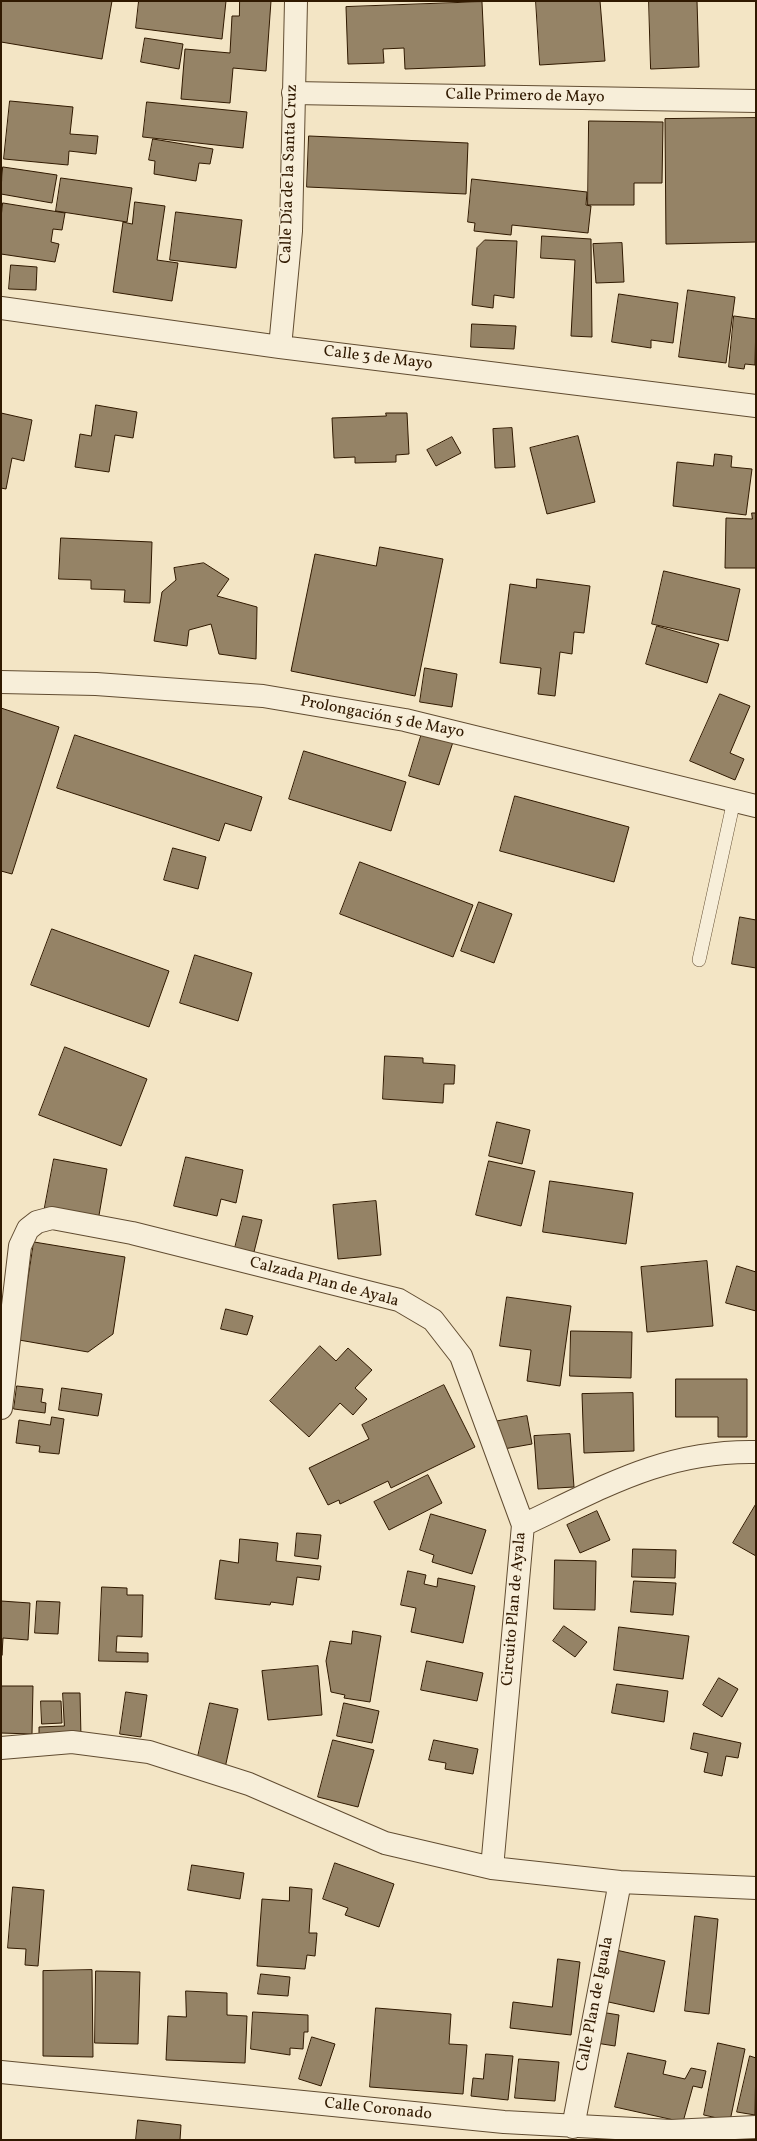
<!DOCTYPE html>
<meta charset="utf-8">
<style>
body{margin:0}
#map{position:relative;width:757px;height:2141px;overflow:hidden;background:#f3e5c5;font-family:Vollkorn,serif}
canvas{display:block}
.frame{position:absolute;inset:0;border:2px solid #301900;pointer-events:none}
</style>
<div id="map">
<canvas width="757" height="2141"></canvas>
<div class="frame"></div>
</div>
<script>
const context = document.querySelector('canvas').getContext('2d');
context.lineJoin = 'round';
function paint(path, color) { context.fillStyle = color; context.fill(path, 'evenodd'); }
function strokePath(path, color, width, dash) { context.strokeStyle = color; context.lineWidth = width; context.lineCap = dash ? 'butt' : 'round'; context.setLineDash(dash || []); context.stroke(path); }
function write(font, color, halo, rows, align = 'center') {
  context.font = font + ' Vollkorn,serif'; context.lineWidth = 3; context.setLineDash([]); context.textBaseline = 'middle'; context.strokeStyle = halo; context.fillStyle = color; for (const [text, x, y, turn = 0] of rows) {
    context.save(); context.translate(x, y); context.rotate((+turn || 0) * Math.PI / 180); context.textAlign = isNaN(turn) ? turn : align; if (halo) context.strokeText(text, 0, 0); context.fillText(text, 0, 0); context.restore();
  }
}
const building = new Path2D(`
 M1 1H112L102 59 1 42Z
 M139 1H226L222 39 136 28Z
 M240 1H271L266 71 233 68 230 103 181 99 185 49 230 53 232 16H239Z
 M536 1H600L605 61 540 65Z
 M649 1H697L699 67 651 69Z
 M482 2 485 66 405 69 404 48 383 49 384 63 348 64 346 7Z
 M145 38 183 44 179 69 141 62Z
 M10 101 73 107 70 134 98 136 96 154 69 151 68 165 4 159Z
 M147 102 247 112 243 148 143 137Z
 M756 118V242L666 244 665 119Z
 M589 121 663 122 662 183H634V205H588Z
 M309 136 468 143 466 194 307 187Z
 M153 139 213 149 210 164 199 163 196 181 154 174 155 161 149 160Z
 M3 167 57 175 52 203 1 194Z
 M61 178 132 188 127 222 56 211Z
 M472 179 587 192 586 205 591 206 588 233 512 225 511 235 474 231 475 223 468 222Z
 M135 202 165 206 157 260 178 263 172 301 113 292 123 222 132 224Z
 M3 203 65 213 62 230 53 229 51 242 59 244 55 262 1 254V218Z
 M176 212 242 220 236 268 170 260Z
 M542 236 591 239 592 337 571 336 575 260 541 258Z
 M485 240 517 241 514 298 494 295 493 308 472 305 477 248Z
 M622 243 624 282 596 283 593 244Z
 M11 265 37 267 36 290 9 289Z
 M688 290 735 297 726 363 679 357Z
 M619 294 678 303 673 343 651 340V348L612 342Z
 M734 316 756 319 755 365 745 364 744 369 729 367Z
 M472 324 516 326 514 349 471 347Z
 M96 405 137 412 133 438 115 435 109 472 75 467 80 434 91 436Z
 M1 413 32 420 24 461 12 458 6 489 1 488Z
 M386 413H407L409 454 396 455V462L355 463V457L334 458 332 418 386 416Z
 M512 428 515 467 495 468 493 429Z
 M578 436 595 502 547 514 530 448Z
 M452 437 461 453 436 466 427 450Z
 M715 454 732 456 731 467 752 469 746 515 673 506 677 462 713 466Z
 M752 513H756V568H725L726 518 752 519Z
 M61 538 152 542 150 603 124 602 125 590 91 589V580L59 579Z
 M380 547 443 559 415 696 291 671 315 554 376 566Z
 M204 563 229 579 217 596 257 607 256 659 219 654 211 624 189 630 187 646 154 641 162 592 176 580 174 568Z
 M664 571 740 589 728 641 652 624Z
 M537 579 590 586 584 633 574 632 572 654 560 652 555 696 538 694 541 668 500 663 510 584 536 588Z
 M657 626 719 644 707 683 646 664Z
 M425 668 457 674 452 707 420 702Z
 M720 694 750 706 730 753 744 759 735 780 690 761Z
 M1 708 59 727 12 874 1 871Z
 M422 733 453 742 439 785 409 776Z
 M75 735 262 797 251 831 225 823 219 841 57 788Z
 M304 751 406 782 391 831 289 799Z
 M515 796 629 827 614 882 500 851Z
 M173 848 206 857 198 889 164 880Z
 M360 862 473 905 453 957 340 914Z
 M479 902 512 914 494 963 461 951Z
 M740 917 756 920V968L732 964Z
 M52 929 169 971 149 1027 31 985Z
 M195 955 252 973 238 1021 180 1003Z
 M65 1047 147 1079 121 1146 39 1115Z
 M385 1056 423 1058V1063L455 1065 454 1084H444L443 1103 383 1099Z
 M497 1122 530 1130 522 1164 489 1156Z
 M186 1157 243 1170 236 1203 221 1199 217 1216 174 1206Z
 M54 1159 107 1169 98 1221 44 1212Z
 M489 1161 535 1171 521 1226 476 1215Z
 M550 1181 633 1193 626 1244 543 1232Z
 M376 1201 381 1255 338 1259 333 1205Z
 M243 1216 262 1220 252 1260 233 1256Z
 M34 1242 125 1257 113 1334 88 1352 19 1340Z
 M707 1261 713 1326 647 1332 641 1267Z
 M737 1266 756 1272V1311L726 1303Z
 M507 1297 571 1306 560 1386 527 1381 531 1350 500 1346Z
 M226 1309 253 1316 247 1335 221 1329Z
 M571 1331 632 1332 631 1378 570 1376Z
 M320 1346 336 1361 348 1348 372 1370 355 1388 367 1399 353 1415 340 1403 309 1437 270 1401Z
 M676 1379H747V1437H718V1417H676Z
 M444 1385 475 1447 391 1488 388 1481 340 1504 339 1500 328 1505 309 1468 369 1439 362 1425Z
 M17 1386 43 1389 41 1402 46 1403 45 1413 14 1409Z
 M62 1388 102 1394 98 1416 59 1410Z
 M633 1393 634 1451 584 1453 582 1394Z
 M527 1416 532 1444 498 1450 493 1422Z
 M52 1417 64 1419 59 1454 39 1452 40 1446 16 1443 19 1420 50 1425Z
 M570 1434 574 1487 538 1489 534 1436Z
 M428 1475 442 1503 389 1530 374 1502Z
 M756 1504V1556L733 1543Z
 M597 1511 610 1540 580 1553 567 1525Z
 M431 1514 486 1530 472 1574 432 1562 434 1555 420 1550Z
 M297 1533 321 1535 318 1559 295 1556Z
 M240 1539 278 1543 276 1561 321 1566 319 1580 297 1577 293 1605 271 1602 270 1605 215 1599 220 1560 238 1563Z
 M633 1549 676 1550 675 1578 632 1577Z
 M555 1560 596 1561 595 1610 554 1609Z
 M408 1571 426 1575 424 1584 437 1587 438 1578 475 1586 463 1643 411 1632 416 1608 401 1605Z
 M634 1581 676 1583 673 1615 631 1612Z
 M102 1587 127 1588V1595H143L142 1637 117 1636 116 1652 148 1653V1662L99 1661Z
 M1 1601 30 1603 28 1640 3 1638 2 1655Z
 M37 1601 60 1602 58 1634 35 1633Z
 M564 1626 587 1642 575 1657 553 1641Z
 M619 1627 689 1636 683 1679 614 1670Z
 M353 1631 381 1636 370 1702 344 1698 345 1695 331 1692 326 1661 330 1641 351 1644Z
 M427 1661 483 1673 477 1701 421 1690Z
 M318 1666 322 1715 268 1720 262 1671Z
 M719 1678 738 1689 722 1717 703 1705Z
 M617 1684 668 1691 664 1722 612 1713Z
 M2 1686H33L32 1734 1 1733Z
 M126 1692 147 1695 141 1737 120 1734Z
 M63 1693H80L81 1737 39 1738V1727L64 1726Z
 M41 1701H61L62 1723 42 1724Z
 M210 1703 238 1709 225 1768 197 1761Z
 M344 1703 379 1711 372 1743 337 1736Z
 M694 1733 741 1743 738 1758 726 1756 722 1776 704 1772 708 1753 691 1749Z
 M333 1740 374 1750 358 1807 318 1797Z
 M434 1740 478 1749 473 1774 445 1769 446 1763 429 1760Z
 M335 1863 394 1884 379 1927 345 1915 348 1908 323 1899Z
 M192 1865 244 1873 240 1899 188 1890Z
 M13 1887 44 1890 38 1966 25 1965 26 1949 8 1948Z
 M290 1887 312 1889 309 1933H317L315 1956 307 1955 305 1969 257 1966 262 1899 289 1901Z
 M695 1916 718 1919 709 2014 685 2011Z
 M616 1950 665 1961 654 2012 604 2001Z
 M558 1959 580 1962 571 2035 510 2028 513 2002 552 2007Z
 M92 1970 93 2057 43 2056V1971Z
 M96 1971 140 1972 138 2044 95 2043Z
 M261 1974 290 1977 288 1996 258 1994Z
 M186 1991 227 1993V2015L247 2016 245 2063 166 2060 168 2016 186 2017Z
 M376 2008 451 2014 449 2044 467 2045 463 2094 370 2087Z
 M253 2012 308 2015V2032H304L303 2049 290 2048V2055L251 2049Z
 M601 2012 619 2015 615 2046 596 2043Z
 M312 2037 335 2044 321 2086 299 2079Z
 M718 2043 745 2049 730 2121 704 2115Z
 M628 2053 666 2061 663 2074 685 2079 691 2068 706 2071 702 2088 693 2086 683 2122 615 2107Z
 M486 2054 513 2056 508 2100 471 2096 473 2078 483 2079Z
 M750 2056 756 2058 755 2115 737 2112Z
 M519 2059 559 2062 555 2101 515 2098Z
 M138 2120 181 2125 180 2140H136Z`);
const service = new Path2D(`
 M699 960 734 800`);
const minor = new Path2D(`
 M293 93 756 101
 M1 308 280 347 756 406
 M280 347 291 231 296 1
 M1 682 96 684 263 696 405 720 756 806
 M1 1408 20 1246 28 1229 37 1222 52 1218 132 1233 399 1300 433 1320 461 1356 523 1525
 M1 1748 72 1742 149 1752 249 1784 385 1843 492 1868 620 1882 756 1888
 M492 1868 523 1525C602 1488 665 1450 756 1452
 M1 2072 504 2122 671 2131 756 2127
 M573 2127 620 1882`);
const streetNames = [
 ["Calle Primero de Mayo",525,97,1],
 ["Calle Día de la Santa Cruz",290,174,-88],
 ["Calle 3 de Mayo",378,359,7],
 ["Prolongación 5 de Mayo",382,718,11],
 ["Calzada Plan de Ayala",324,1283,15],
 ["Circuito Plan de Ayala",515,1609,-85],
 ["Calle Plan de Iguala",596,2004,-79],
 ["Calle Coronado",378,2110,6]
];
paint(building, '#958366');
strokePath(building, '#301900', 1);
strokePath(service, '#614c31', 14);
strokePath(minor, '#614c31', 24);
strokePath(service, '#f7eed9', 13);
strokePath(minor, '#f7eed9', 22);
write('16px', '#301900', '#f7eed9', streetNames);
</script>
